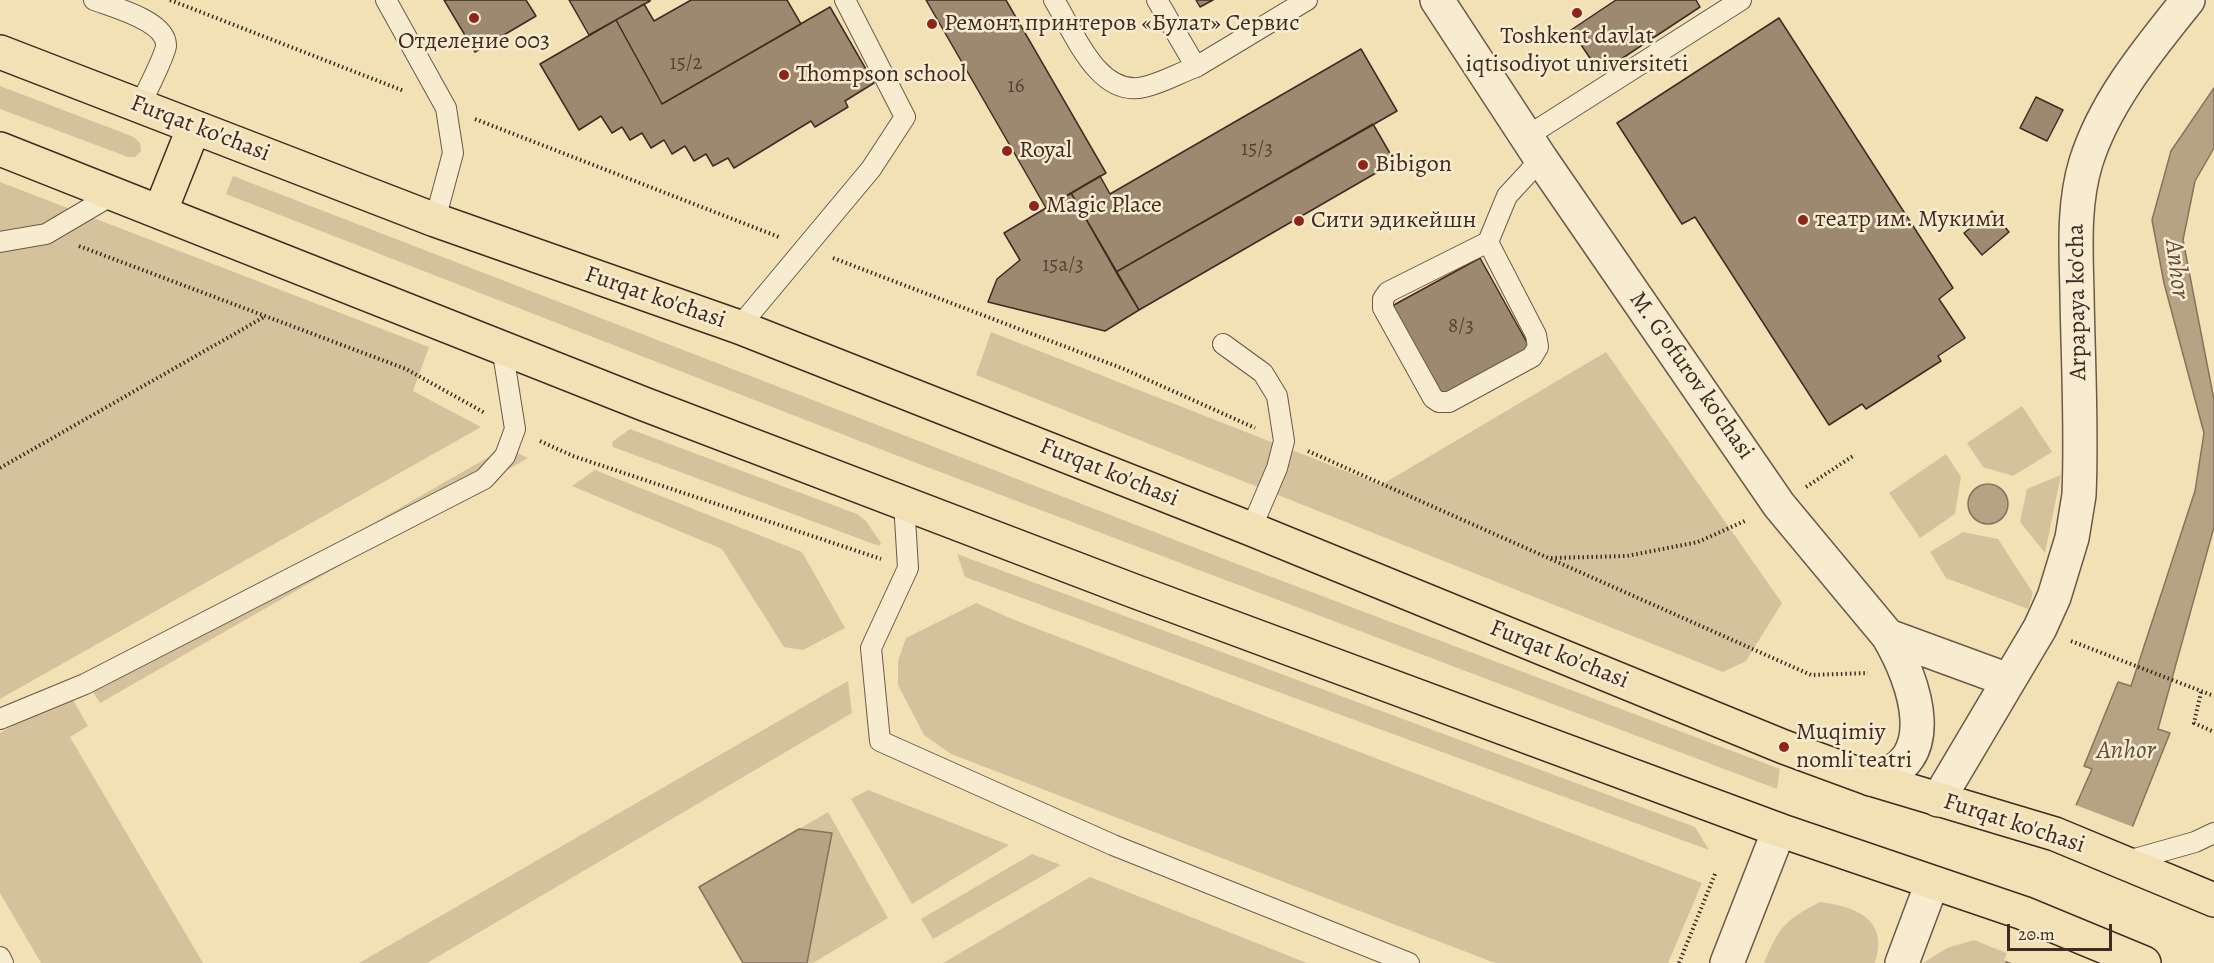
<!DOCTYPE html>
<meta charset="utf-8">
<style>
body{margin:0}
#map{position:relative;width:2214px;height:963px;overflow:hidden;background:#f3e1b6;font-family:Alegreya,serif}
canvas{display:block}
.scale{position:absolute;left:2007px;top:924px;width:105px;height:27px;box-sizing:border-box;border:3px solid #402a22;border-top:0;padding-left:8px;font-size:18px;line-height:21px;white-space:nowrap;color:#402a22;-webkit-text-stroke:4px #f7ecd0;paint-order:stroke}
</style>
<div id="map">
<canvas width="2214" height="963"></canvas>
<div class="scale">20 m</div>
</div>
<script>
const context = document.querySelector('canvas').getContext('2d');
context.lineJoin = 'round';
function paint(path, color) { context.fillStyle = color; context.fill(path, 'evenodd'); }
function strokePath(path, color, width, dash) { context.strokeStyle = color; context.lineWidth = width; context.lineCap = dash ? 'butt' : 'round'; context.setLineDash(dash || []); context.stroke(path); }
function write(font, color, halo, rows, align = 'center') {
  context.font = font + ' Alegreya,serif'; context.lineWidth = 5; context.setLineDash([]); context.textBaseline = 'middle'; context.strokeStyle = halo; context.fillStyle = color; for (const [text, x, y, turn = 0] of rows) {
    context.save(); context.translate(x, y); context.rotate((+turn || 0) * Math.PI / 180); context.textAlign = isNaN(turn) ? turn : align; if (halo) context.strokeText(text, 0, 0); context.fillText(text, 0, 0); context.restore();
  }
}
const green = new Path2D(`
 M0 86 134 137 140 143 141 151 135 157H128L0 109Z
 M233 176 1232 562 1780 769 1777 789 898 456 226 194Z
 M0 182 429 347 413 391 481 427 0 699Z
 M991 332 1381 485 1606 352 1782 603 1746 661 1723 672 976 375Z
 M2022 406 2052 452 2013 476 1983 467 1967 443Z
 M630 429 857 514 866 521 881 543 879 546 613 447 612 442Z
 M506 447 528 458 100 703 89 686Z
 M1946 454 1961 477 1955 514 1920 538 1889 493Z
 M595 470 802 552 845 628 803 650 784 647 722 549 572 486Z
 M2061 475 2045 553 2020 522 2027 489Z
 M1963 532 1998 539 2033 593 2028 609 1946 578 1930 552Z
 M957 554 1695 827 1709 850 965 577Z
 M976 603 1017 621 1702 883 1668 963H1495L951 754 924 735 898 685V661L906 638Z
 M848 681 852 713 427 963H359Z
 M69 693 88 726 70 737 203 963H41L0 893V733Z
 M868 790 1009 845 912 904 851 799Z
 M828 812 888 918 813 963H807L832 834 799 829Z
 M1032 854 1061 865 933 939 921 919Z
 M1090 877 1307 963H943Z
 M1820 902C1857 907 1889 919 1875 963H1764C1779 927 1785 920 1820 902Z
 M1974 940 2009 954 2006 963H1923L1947 948Z`);
const water = new Path2D(`
 M2214 88V148L2195 181 2183 240 2214 400V527L2158 729 2170 733 2078 963H2006L2092 769 2084 766 2118 682 2131 686 2195 491 2204 433 2164 283 2152 220 2171 151Z
 M1968 504a20 20 0 1 1 40 0a20 20 0 1 1-40 0Z
 M799 829 832 833 807 963H743L699 887Z`);
const pier = new Path2D(`
 M2073 804 2136 828 2081 963H2012L2004 960Z`);
const building = new Path2D(`
 M444 0H526L536 16 475 52Z
 M569 0H650V1L589 35Z
 M691 0H787L801 24 662 104 616 20 644 4 654 21Z
 M926 0H1006L1106 173 1046 208Z
 M1196 0H1213L1200 7Z
 M1616 0H1696L1700 7 1600 73 1571 30Z
 M830 7 874 83 845 101 848 107 815 127 811 121 734 168 728 158 713 166 706 154 694 161 685 146 672 154 664 140 651 148 642 133 630 140 622 127 612 133 601 116 579 130 540 64 616 20 662 104Z
 M1779 18 1953 288 1939 299 1965 338 1938 356 1941 361 1866 409 1862 404 1829 425 1695 217 1682 224 1617 123Z
 M1361 49 1397 111 1116 272 1071 193 1100 176 1110 194Z
 M2036 97 2063 110 2047 141 2020 128Z
 M1373 124 1395 162 1139 310 1116 272Z
 M1071 193 1139 310 1105 331 988 302 997 279 1020 260 1004 233Z
 M1992 211 2009 232 1982 255 1964 233Z
 M1480 258 1530 348 1442 397 1392 306Z`);
const path = new Path2D(`
 M170 0 404 91
 M475 119 779 237
 M79 246 406 369 485 413
 M833 258 1124 369 1255 428
 M540 441 573 456 881 559
 M1308 451 1811 675 1868 673
 M0 468 264 317
 M1806 487 1853 456
 M1551 558 1627 556 1698 542 1747 520
 M2071 641 2214 696
 M2201 692 2194 723 2214 732
 M1679 963 1715 874`);
const lane = new Path2D(`
 M94 0C113 7 167 21 166 46 165 56 145 94 140 106
 M386 0 446 108 453 153 435 220
 M1054 0C1074 32 1098 98 1144 87 1162 83 1179 73 1196 67
 M1157 0 1196 67 1307 0
 M1526 137 1741 0
 M0 242 46 234 114 194
 M1488 242 1536 335 1538 347 1532 357 1449 402H1439L1433 398 1383 308V299L1388 292 1488 242 1507 196 1541 159
 M739 327 871 169 905 117 845 0
 M1223 344 1263 373 1277 396 1284 441 1277 468 1251 529
 M904 502 908 568 871 648 880 741 1113 845 1409 963
 M0 719 85 684 484 479 505 456 515 429 502 347
 M2124 862 2195 842 2214 833
 M0 957 3 963`);
const street = new Path2D(`
 M1437 0 1541 159 1779 505 1888 636 2008 680
 M1871 779C1944 765 1915 681 1888 636
 M1938 800 2040 628 2054 597 2072 538 2079 495C2082 428 2078 361 2077 294 2076 250 2073 204 2086 162 2105 101 2149 49 2188 0
 M1727 963 1779 830
 M1902 963 1932 883`);
const primary = new Path2D(`
 M0 52 435 220 739 327 1251 529 1784 747 1871 779 2055 834 2214 900
 M0 149 644 404 1134 591 1779 830 2023 913 2144 963
 M160 212 194 127`);
const markers = [
 [1577,13,6,"#8f2418"],
 [474,18,6,"#8f2418"],
 [932,24,6,"#8f2418"],
 [784,75,6,"#8f2418"],
 [1007,151,6,"#8f2418"],
 [1363,165,6,"#8f2418"],
 [1034,206,6,"#8f2418"],
 [1803,220,6,"#8f2418"],
 [1299,221,6,"#8f2418"],
 [1784,747,6,"#8f2418"]
];
const numberNames = [
 ["15/2",686,64],
 ["16",1016,87],
 ["15/3",1257,150],
 ["15a/3",1063,266],
 ["8/3",1461,327]
];
const poiNames = [
 ["Ремонт принтеров «Булат» Сервис",944,24],
 ["Toshkent davlat",1577,37,"center"],
 ["iqtisodiyot universiteti",1577,65,"center"],
 ["Отделение 003",474,42,"center"],
 ["Thompson school",796,75],
 ["Royal",1019,151],
 ["Bibigon",1375,165],
 ["Magic Place",1046,206],
 ["театр им. Мукими",1815,220],
 ["Сити эдикейшн",1311,221],
 ["Muqimiy",1796,733],
 ["nomli teatri",1796,761]
];
const streetNames = [
 ["Furqat ko'chasi",200,129,21],
 ["Furqat ko'chasi",655,298,19],
 ["Arpapaya ko'cha",2078,302,-91],
 ["M. G'ofurov ko'chasi",1691,376,55],
 ["Furqat ko'chasi",1109,473,22],
 ["Furqat ko'chasi",1559,655,22],
 ["Furqat ko'chasi",2014,824,18]
];
const waterNames = [
 ["Anhor",2176,269,83],
 ["Anhor",2126,752]
];
paint(green, '#d5c29d');
paint(water, '#b6a384');
strokePath(water, '#87735d', 1.5);
paint(pier, '#f3e1b6');
paint(building, '#9d896f');
strokePath(building, '#402a22', 1.5);
strokePath(lane, '#6d5847', 22);
strokePath(street, '#6d5847', 36);
strokePath(primary, '#402a22', 36);
strokePath(path, '#402a22', 4, [1.5, 3]);
strokePath(lane, '#f7ecd0', 20);
strokePath(street, '#f7ecd0', 33);
strokePath(primary, '#f3e1b6', 33);
for (const [x, y, r, color] of markers) { const dot = new Path2D(); dot.arc(x, y, r, 0, 2 * Math.PI); context.fillStyle = color; context.fill(dot); strokePath(dot, '#f7ecd0', 2); }
write('21px', '#574235', null, numberNames);
write('24px', '#402a22', '#f7ecd0', poiNames, 'left');
write('24px', '#402a22', '#f7ecd0', streetNames);
write('italic 26px', '#634e3f', '#f7ecd0', waterNames);
</script>
